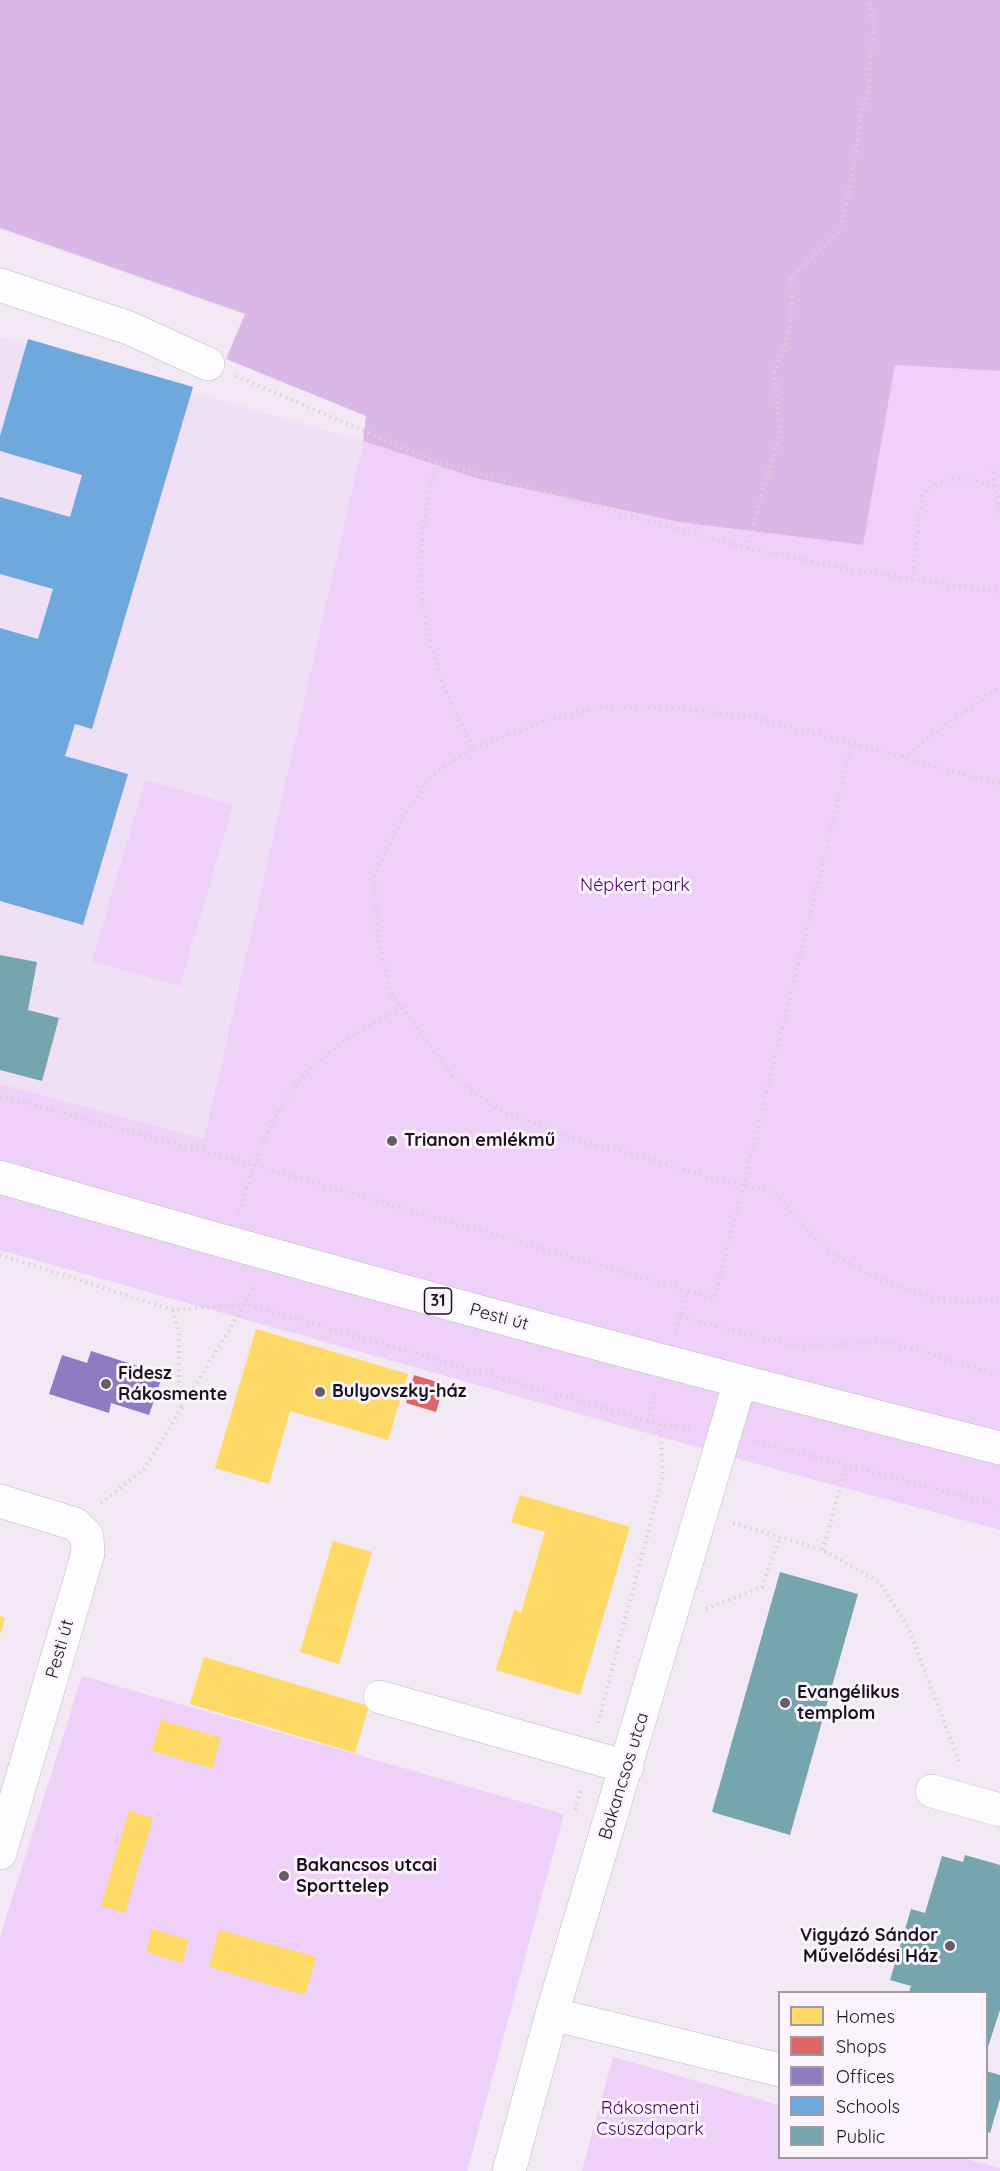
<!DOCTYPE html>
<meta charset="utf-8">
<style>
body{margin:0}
#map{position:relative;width:1000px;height:2171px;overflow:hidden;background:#f2e9f5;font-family:Quicksand,sans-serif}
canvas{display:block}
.legend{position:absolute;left:778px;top:1991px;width:210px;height:168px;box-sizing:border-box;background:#fbf4fe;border:2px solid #a19aa3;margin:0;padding:8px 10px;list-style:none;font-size:18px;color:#19131b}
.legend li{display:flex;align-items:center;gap:12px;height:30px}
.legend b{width:30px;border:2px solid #a19aa3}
</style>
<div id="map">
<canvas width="1000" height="2171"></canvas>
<ul class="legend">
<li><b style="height:16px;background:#ffd966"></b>Homes</li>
<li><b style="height:16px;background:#e06666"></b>Shops</li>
<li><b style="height:16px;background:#8e7cc3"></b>Offices</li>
<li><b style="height:16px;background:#6fa8dc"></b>Schools</li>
<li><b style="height:16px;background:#76a5af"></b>Public</li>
</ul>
</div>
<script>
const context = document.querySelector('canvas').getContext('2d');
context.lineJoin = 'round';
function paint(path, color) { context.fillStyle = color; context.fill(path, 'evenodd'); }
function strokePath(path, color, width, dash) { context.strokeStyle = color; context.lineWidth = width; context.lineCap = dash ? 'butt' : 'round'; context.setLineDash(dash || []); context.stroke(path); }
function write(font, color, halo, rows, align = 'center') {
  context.font = font + ' Quicksand,sans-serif'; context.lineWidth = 6; context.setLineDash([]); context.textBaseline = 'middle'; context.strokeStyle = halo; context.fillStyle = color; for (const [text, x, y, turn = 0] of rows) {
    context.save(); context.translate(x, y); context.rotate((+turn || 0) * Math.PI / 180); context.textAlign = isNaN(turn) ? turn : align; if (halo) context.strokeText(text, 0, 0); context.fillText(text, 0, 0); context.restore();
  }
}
const built = new Path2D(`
 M0 337 363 441 203 1140 0 1084Z`);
const green = new Path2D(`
 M895 365 1000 371V1530L757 1464 0 1250V1084L204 1139 363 441 479 479 679 522 862 545Z
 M145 780 233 805 180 986 92 961Z
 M82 1676 564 1814 467 2171H0V1937Z
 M613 2057 779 2105 780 2158H963L1000 2168V2171H582Z`);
const forest = new Path2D(`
 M0 0H1000V371L895 365 863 545 679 522 479 479 363 441 366 416 226 359 245 314 0 228Z`);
const homes = new Path2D(`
 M256 1329 408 1374 388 1440 290 1411 269 1484 215 1468Z
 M520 1495 630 1527 580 1695 496 1670 514 1610 521 1612 545 1532 511 1522Z
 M333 1541 372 1552 339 1664 300 1652Z
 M0 1616 5 1618 1 1633H0Z
 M204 1657 369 1706 355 1753 190 1704Z
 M161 1720 221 1738 212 1768 152 1751Z
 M129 1811 153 1818 125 1913 101 1906Z
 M152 1929 189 1940 182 1963 146 1952Z
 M219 1930 316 1957 305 1995 209 1967Z`);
const shops = new Path2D(`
 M414 1375 444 1384 436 1412 406 1403Z`);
const offices = new Path2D(`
 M91 1351 163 1374 149 1415 111 1403 109 1413 49 1394 62 1355 87 1363Z`);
const schools = new Path2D(`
 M28 339 193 387 92 729 75 724 65 756 128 774 83 925 0 901V628L38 639 53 589 0 574V497L70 517 82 475 0 451V436Z`);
const public = new Path2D(`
 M0 955 37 962 28 1010 59 1018 42 1081 0 1070Z
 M780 1572 858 1594 790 1835 712 1812Z
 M965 1855 1000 1865V2010L987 2050 986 1992H909L911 1986 890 1980 911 1909 925 1913 942 1856 963 1862Z
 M986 2071 1000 2075V2099L990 2133 986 2131Z`);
const path = new Path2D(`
 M236 376 436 462 747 548 851 570 1000 592
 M436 462C430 488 424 513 422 539 416 616 436 682 474 749
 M992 467 1000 518
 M747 548 780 432 774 372 784 349 790 325 792 301 791 278 840 229 856 156 860 117 869 89 870 57 874 28 869 0
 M912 580 922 495C946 473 967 477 996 488
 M903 757 1000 686
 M1000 784 753 717 666 707H601L544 721 467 751 430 777 402 819 375 873 377 933 390 992 454 1078 503 1112 589 1144 633 1154 706 1177 774 1192 822 1246 865 1273 922 1295 968 1302 1000 1299
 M0 1096 254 1165 688 1291
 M239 1212C255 1158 276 1098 320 1060 345 1039 373 1023 401 1007
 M0 1255 173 1310 245 1304 648 1421 660 1424 692 1427
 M173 1310 179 1333V1387L181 1407
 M681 1317 789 1345 895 1343 1000 1376
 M676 1331 688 1291 714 1299 744 1184 852 743
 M648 1421 656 1392
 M757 1441 1000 1506
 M101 1503 145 1468 245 1304 255 1284
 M733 1523 823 1550 879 1582 908 1627 960 1764
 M823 1550 846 1466
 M706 1609 762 1587 780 1537
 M598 1723 663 1475 660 1424
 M575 1810 581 1789`);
const minor = new Path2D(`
 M0 285 129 328 208 364
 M0 1501 75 1524 87 1536 88 1553 0 1853
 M380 1697 627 1767
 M932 1791 1000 1810
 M552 2014 780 2070
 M509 2171 552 2014 740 1382`);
const major = new Path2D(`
 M0 1177C332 1274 665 1363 1000 1448`);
const markers = [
 [392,1141,6,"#655e67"],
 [106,1384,6,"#655e67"],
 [320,1392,6,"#655e67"],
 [785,1703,6,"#655e67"],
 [284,1876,6,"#655e67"],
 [950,1946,6,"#655e67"]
];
const shields = [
 [438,1301,27]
];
const shieldNames = [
 ["31",438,1301]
];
const parkNames = [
 ["Népkert park",635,886],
 ["Rákosmenti",650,2109],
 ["Csúszdapark",650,2130]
];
const poiNames = [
 ["Trianon emlékmű",404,1141],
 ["Fidesz",118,1374],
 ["Rákosmente",118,1395],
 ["Bulyovszky-ház",332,1392],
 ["Evangélikus",797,1693],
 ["templom",797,1714],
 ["Bakancsos utcai",296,1866],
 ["Sporttelep",296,1887],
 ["Vigyázó Sándor",938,1936,"right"],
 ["Művelődési Ház",938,1957,"right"]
];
const streetNames = [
 ["Pesti út",499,1317,15],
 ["Pesti út",60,1649,-74],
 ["Bakancsos utca",624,1776,-73]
];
paint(built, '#f0e0f6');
paint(green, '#eed0f8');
paint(forest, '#dbb7e8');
paint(homes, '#ffd966');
paint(shops, '#e06666');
paint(offices, '#8e7cc3');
paint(schools, '#6fa8dc');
paint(public, '#76a5af');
strokePath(minor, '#bfb8c1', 34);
strokePath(major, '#bfb8c1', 34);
strokePath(path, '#d5d2d6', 4, [1.5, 4.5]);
strokePath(minor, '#fdfcfe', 33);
strokePath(major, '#fdfcfe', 33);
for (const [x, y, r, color] of markers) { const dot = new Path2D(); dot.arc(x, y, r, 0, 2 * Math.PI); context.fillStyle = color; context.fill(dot); strokePath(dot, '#fbf4fe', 2); }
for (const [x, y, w] of shields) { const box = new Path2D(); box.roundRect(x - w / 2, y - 13, w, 26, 4.5); context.fillStyle = '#fbf4fe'; context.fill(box); strokePath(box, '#19131b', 1.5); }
write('bold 16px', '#19131b', null, shieldNames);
write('18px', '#4f0064', '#fbf4fe', parkNames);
write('bold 18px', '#19131b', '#fbf4fe', poiNames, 'left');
write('18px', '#19131b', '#fbf4fe', streetNames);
</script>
